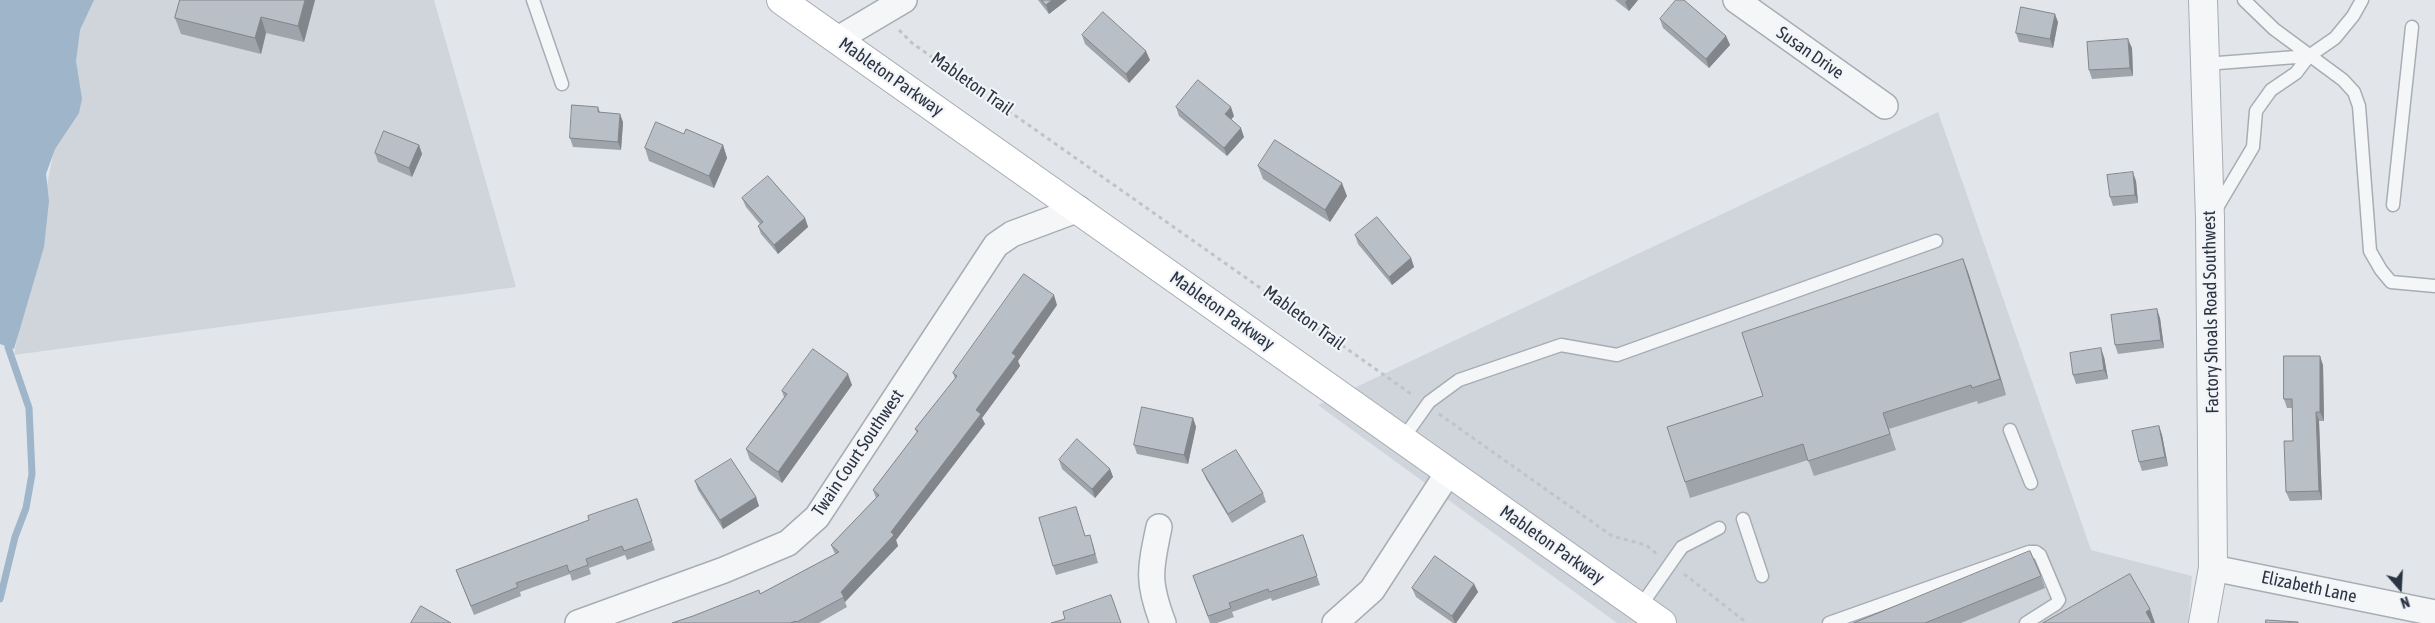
<!DOCTYPE html>
<style>
body{margin:0}
#map{position:relative;width:2435px;height:623px;overflow:hidden;background:#e2e6ea;font-family:"Asap Condensed",sans-serif}
canvas{display:block}
.north{position:absolute;left:2375px;top:563px;width:50px;height:50px;-webkit-text-stroke:4px #f2f4f8;paint-order:stroke;rotate:161deg;font-size:14px;font-weight:700;line-height:20px;text-align:center;color:#2a3442}
.north::after{content:'';display:block;margin:auto;width:18px;height:22px;background:#2a3442;clip-path:polygon(50% 0,100% 100%,50% 72%,0 100%)}
</style>
<div id="map">
<canvas width="2435" height="623"></canvas>
<div class="north">N</div>
</div>
<script>
const context = document.querySelector('canvas').getContext('2d');
context.lineJoin = 'round';
function paint(path, color) { context.fillStyle = color; context.fill(path, 'evenodd'); }
function strokePath(path, color, width, dash) { context.strokeStyle = color; context.lineWidth = width; context.lineCap = dash ? 'butt' : 'round'; context.setLineDash(dash || []); context.stroke(path); }
function write(font, color, halo, rows, align = 'center') {
  context.font = font + ' "Asap Condensed",sans-serif'; context.lineWidth = 4.5; context.setLineDash([]); context.textBaseline = 'middle'; context.strokeStyle = halo; context.fillStyle = color; for (const [text, x, y, turn = 0] of rows) {
    context.save(); context.translate(x, y); context.rotate((+turn || 0) * Math.PI / 180); context.textAlign = isNaN(turn) ? turn : align; if (halo) context.strokeText(text, 0, 0); context.fillText(text, 0, 0); context.restore();
  }
}
const built = new Path2D(`
 M83 0H434L516 287 14 355Z
 M1938 112 2091 550 2192 576 2188 623H1617L1318 405Z`);
const water = new Path2D(`
 M0 0H94L80 30 76 61 82 99 79 113 55 149 46 174 49 201 44 247 14 349 0 344Z`);
const stream = new Path2D(`
 M0 599 15 537 26 508 32 474 29 408 8 347`);
const path = new Path2D(`
 M899 30 912 43 1414 396
 M1439 414 1612 536 1646 545 1657 554
 M1684 574 1747 623`);
const service = new Path2D(`
 M533 0 562 84
 M2244 0 2274 29 2343 80 2354 92 2359 106 2370 251 2381 270 2391 282 2435 286
 M2205 64 2309 56 2335 38 2353 16 2362 0
 M2393 205 2412 27
 M2215 211 2253 147 2256 111 2271 90 2296 73 2309 56
 M2010 430 2031 483
 M1402 440 1429 402 1459 380 1561 345 1617 355 1936 241
 M1743 519 1762 576
 M1640 607 1682 547 1719 528
 M1829 623 2029 552H2036L2040 555 2059 600 2056 604 2026 623`);
const minor = new Path2D(`
 M1736 0 1885 106
 M838 39 904 0
 M1159 527C1150 570 1147 581 1163 623
 M2213 568 2435 613
 M578 623 724 570 788 543 817 517 996 245 1012 234 1079 209
 M1335 623 1372 590 1448 473`);
const tertiary = new Path2D(`
 M2203 623 2213 568 2210 219 2203 0`);
const secondary = new Path2D(`
 M781 0 1662 623`);
const wall = new Path2D(`
 M180 0H315L304 42 266 33 261 54 181 34 175 18Z
 M1038 0H1067L1049 14Z
 M1615 0H1638L1629 11Z
 M1660 19 1726 36 1730 45 1709 68 1663 28Z
 M2058 22 2053 48 2019 42 2016 33Z
 M1082 35 1150 60 1129 83 1085 44Z
 M2132 48 2133 76 2092 79 2089 70Z
 M598 107 600 112 623 122 621 150 573 147 570 138Z
 M1176 107 1234 116 1231 120 1244 137 1227 156 1179 116Z
 M684 134 723 145 727 158 714 188 649 161 645 148Z
 M419 145 422 154 412 177 378 162 375 153Z
 M1258 166 1347 196 1330 222 1263 179Z
 M2136 181 2138 203 2113 206 2110 197Z
 M742 198 805 218 808 227 778 254 761 234 758 226 760 224 746 207Z
 M1355 235 1411 258 1414 267 1392 285 1358 244Z
 M1963 259 1969 275 2006 395 1978 404 1977 401 1889 429 1896 450 1814 476 1808 460 1690 498 1685 482 1763 396Z
 M1057 305 1018 361 1020 366 982 418 985 424 896 540 898 546 845 602 847 607 819 623H672L760 594 835 554 831 545 876 498 873 490 917 433 915 429 955 379 953 373Z
 M2160 318 2164 348 2118 354 2115 345Z
 M2104 357 2108 379 2076 384 2073 375Z
 M2323 365 2324 421H2319L2322 500 2290 501 2286 492 2293 441 2292 408H2287L2284 399Z
 M852 385 782 483 750 460 746 449 784 397 782 391Z
 M1193 418 1196 427 1188 464 1137 454 1134 445Z
 M2159 426 2162 435 2168 466 2142 471 2139 462Z
 M1059 460 1110 469 1113 477 1095 498 1062 469Z
 M1202 470 1263 493 1266 502 1232 523 1206 479Z
 M695 481 756 497 759 506 723 529 698 490Z
 M637 499 655 550 627 560 625 555 589 568 591 574 572 581 570 574 520 592 521 596 474 615 456 570 589 520Z
 M1076 507 1085 536 1093 544 1098 563 1056 575 1053 566Z
 M1303 535 1320 585 1272 601 1271 598 1232 612 1234 617 1217 623H1210L1193 576Z
 M2041 576 2045 588 1961 623H1854Z
 M1474 584 1478 592 1456 623H1453L1416 597 1412 588Z`);
const shadedWall = new Path2D(`
 M305 0H315L304 42 298 26Z
 M1052 0H1067L1049 14 1046 5Z
 M1627 0H1638L1629 11 1625 2Z
 M2055 14 2058 22 2053 48 2050 39Z
 M261 17 266 33 261 54 255 38Z
 M1726 36 1730 45 1709 68 1706 59Z
 M2128 39 2132 48 2133 76 2130 68Z
 M1146 51 1150 60 1129 83 1126 74Z
 M1231 107 1234 116 1228 123 1225 114Z
 M620 114 623 122 621 150 618 142Z
 M1241 128 1244 137 1227 156 1224 148Z
 M419 145 422 154 412 177 409 168Z
 M723 145 727 158 714 188 709 176Z
 M2133 172 2136 181 2138 203 2135 195Z
 M1342 183 1347 196 1330 222 1325 210Z
 M805 218 808 227 778 254 774 245Z
 M1411 258 1414 267 1392 285 1389 277Z
 M1963 259 1969 275 2006 395 2000 379Z
 M1054 295 1057 305 1018 361 1020 366 982 418 985 424 896 540 898 546 845 602 841 592 891 532 976 410 1012 353Z
 M2157 309 2160 318 2164 348 2161 340Z
 M2101 348 2104 357 2108 379 2104 370Z
 M2320 356 2323 365 2324 421 2320 412Z
 M848 374 852 385 782 483 778 472Z
 M2316 412 2319 421 2322 500 2319 491Z
 M1193 418 1196 427 1188 464 1184 455Z
 M2159 426 2162 435 2168 466 2165 457Z
 M1110 469 1113 477 1095 498 1092 489Z
 M756 497 759 506 723 529 720 520Z
 M1474 584 1478 592 1456 623H1455L1452 616Z
 M2150 609 2155 623H2150L2146 612Z`);
const building = new Path2D(`
 M180 0H305L298 26 261 17 255 38 175 18Z
 M1042 0H1052L1046 5Z
 M1676 0H1684L1726 36 1706 59 1660 19Z
 M2021 7 2055 14 2050 39 2016 33Z
 M1103 12 1146 51 1126 74 1082 35Z
 M2128 39 2130 68 2089 70 2087 42Z
 M1198 80 1231 107 1225 114 1241 128 1224 148 1176 107Z
 M572 105 598 107V112L620 114 618 142 570 138Z
 M656 122 684 134 686 129 723 145 709 176 645 148Z
 M384 131 419 145 409 168 375 153Z
 M1275 140 1342 183 1325 210 1258 166Z
 M2133 172 2135 195 2110 197 2107 175Z
 M768 176 805 218 774 245 758 226 763 222 742 198Z
 M1377 217 1411 258 1389 277 1355 235Z
 M1963 259 2000 379 1972 388 1971 385 1883 413 1890 434 1808 461 1803 444 1685 482 1667 427 1763 396 1742 333Z
 M1024 274 1054 295 1012 353 1016 356 976 410 981 414 891 532 894 535 841 592 844 597 797 622 796 621 790 623H672L693 616 759 590 760 594 839 552 831 545 879 495 873 490 918 431 915 429 957 376 953 373Z
 M2157 309 2161 340 2115 345 2111 315Z
 M2101 348 2104 370 2073 375 2070 353Z
 M813 349 848 374 778 472 746 449 787 394 782 391Z
 M2284 356H2320V412H2316L2319 491 2286 492 2284 441H2293L2292 399H2284Z
 M1142 407 1193 418 1184 455 1134 445Z
 M2159 426 2165 457 2139 462 2132 431Z
 M1077 439 1110 469 1092 489 1059 460Z
 M1236 450 1263 493 1228 514 1202 470Z
 M731 459 756 497 720 520 695 481Z
 M637 499 652 541 624 551 622 546 586 559 588 565 569 572 567 565 516 583 518 587 471 606 456 570 589 520 588 516Z
 M1076 507 1085 536 1090 535 1095 554 1053 566 1039 518Z
 M1303 535 1317 576 1269 592 1268 589 1229 603 1231 608 1208 616 1193 576Z
 M2030 551 2041 576 1925 623H1854Z
 M1435 556 1474 584 1452 616 1412 588Z
 M2130 574 2150 609 2146 612 2152 623H2043Z
 M1111 595 1121 623H1051L1065 619 1063 612Z
 M421 606 451 623H411Z
 M2266 620 2298 622V623H2266Z`);
const streetNames = [
 ["Susan Drive",1810,53,35],
 ["Mableton Parkway",891,77,35],
 ["Mableton Trail",972,84,35],
 ["Mableton Parkway",1222,311,35],
 ["Factory Shoals Road Southwest",2211,312,-91],
 ["Mableton Trail",1304,318,36],
 ["Twain Court Southwest",858,453,-56],
 ["Mableton Parkway",1552,545,35],
 ["Elizabeth Lane",2309,587,12]
];
paint(built, '#d0d5dc');
paint(water, '#9eb5ca');
strokePath(stream, '#9eb5ca', 7);
strokePath(service, '#a7adb4', 15);
strokePath(minor, '#a7adb4', 28);
strokePath(tertiary, '#a7adb4', 30);
strokePath(secondary, '#a7adb4', 30);
strokePath(path, '#c0c4c9', 3, [4, 4]);
strokePath(service, '#f5f6f8', 12);
strokePath(minor, '#f5f6f8', 25);
strokePath(tertiary, '#f5f6f8', 28);
strokePath(secondary, '#fff', 28);
paint(wall, '#9fa4ab');
paint(shadedWall, '#82868b');
paint(building, '#b9bfc7');
strokePath(building, '#82868b', 1);
write('18px', '#2a3442', '#f2f4f8', streetNames);
</script>
